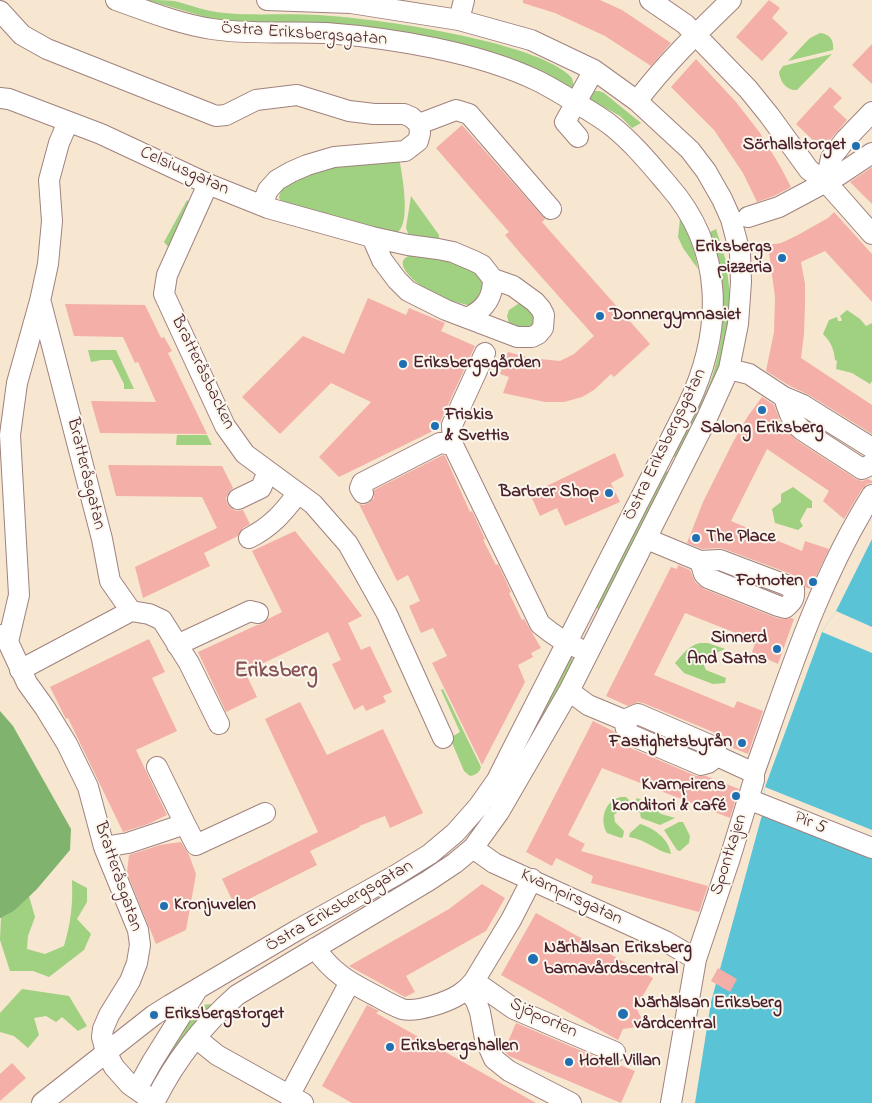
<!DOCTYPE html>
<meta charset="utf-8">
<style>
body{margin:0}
canvas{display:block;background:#f7e6d0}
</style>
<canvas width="872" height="1103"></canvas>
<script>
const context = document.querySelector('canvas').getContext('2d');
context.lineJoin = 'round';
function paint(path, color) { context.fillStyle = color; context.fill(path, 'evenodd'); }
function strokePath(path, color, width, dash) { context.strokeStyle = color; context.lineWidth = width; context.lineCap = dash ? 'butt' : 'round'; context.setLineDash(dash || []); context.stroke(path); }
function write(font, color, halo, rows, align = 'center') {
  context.font = font + ' "Indie Flower",sans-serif'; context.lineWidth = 4; context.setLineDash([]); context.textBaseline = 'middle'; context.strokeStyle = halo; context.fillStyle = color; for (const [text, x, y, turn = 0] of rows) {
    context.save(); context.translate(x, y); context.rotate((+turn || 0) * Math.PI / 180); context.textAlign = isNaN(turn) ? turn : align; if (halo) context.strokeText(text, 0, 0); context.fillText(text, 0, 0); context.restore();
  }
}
const green = new Path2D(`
 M147 0C156 0 166 0 174 1 191 5 207 12 225 13 256 16 286 13 317 15 368 17 540 41 572 78L574 87H569L535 70 498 54 442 40 216 20Z
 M820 33C830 34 834 40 833 50L788 61 810 38Z
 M832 54 797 90C787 91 780 82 779 72L783 66Z
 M592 91H599L604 93 641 123 632 128 620 116 586 97Z
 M399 158C402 174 411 221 398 232L314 215 280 200 279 197 283 186 317 165Z
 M411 196 439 235V240L409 236 406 228Z
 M187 200 190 203 170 249 164 242Z
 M680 219 693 245 698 269 683 248 678 237Z
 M716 229 726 261 730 295 728 332 719 375 677 458 673 456C686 431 701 406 711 380 728 332 726 279 710 232Z
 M412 254C427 256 463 261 474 269 482 276 483 285 484 294L471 306C461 303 450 301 440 297 431 294 399 273 403 261 405 257 409 256 412 254Z
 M518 304 530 306 536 320 530 330 510 327 507 316 509 310Z
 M847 310 860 319 866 326 872 323V381L870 384 852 373 836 369 837 361 835 360C834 349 831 342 823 334L829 320 837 317 838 321H841L842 320 840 316Z
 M88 350H116L134 389H124V384L112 360H101L91 362Z
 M177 435H207L212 445H176Z
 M669 471 673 472 599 610 595 606 663 473Z
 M793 487 812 501V508H807L800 521 803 526 798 530 775 523 772 509 781 502V494Z
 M700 643H708L725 649 703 659 702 661 706 670 726 678 725 683 713 684 684 673 675 663C683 654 688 646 700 643Z
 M570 656 572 658 574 663 512 772Z
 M443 689 481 767C480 772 476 775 470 776L464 771 450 738 460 732 441 690Z
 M621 797H626L629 800 627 807 621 808 614 815 615 822 624 831 623 837 621 838 607 833C599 820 605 800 621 797Z
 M637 798 646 802 661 814 675 818 660 825 641 818 640 813 632 806Z
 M679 822H683L690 836 689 843 680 851 677 850 664 830Z
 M640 824C654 828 669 839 671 854 655 851 648 840 629 837L630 833Z
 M72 880 87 888V902L77 919 91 934 84 950 49 977 33 971H10L0 940 1 918 14 911 29 896 35 917 28 936 27 949 45 954 64 946C71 922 73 905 72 880Z
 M22 989 69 996 87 1026 78 1031 62 1017 56 1022 46 1016 34 1018 39 1035 28 1048 14 1036 0 1032V1013Z
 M210 1004 215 1008 165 1069 162 1064 194 1010 203 1005Z`);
const forest = new Path2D(`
 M0 711 13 726 71 829 70 850 37 889 14 911 1 918H0Z`);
const water = new Path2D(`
 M872 539V1103H695L711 1002 762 815 765 787 822 632 836 611Z`);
const pier = new Path2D(`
 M836 611 872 627V653L822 632Z
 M765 787 872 830V859L762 815Z`);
const building = new Path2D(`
 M523 0H600L622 10 671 43 651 66 605 36 555 13 523 3Z
 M769 0 780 8 772 18 788 33 762 61 736 37Z
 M872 44V84L852 65Z
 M696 59 736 102 760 133 780 166 791 187 774 196 757 202 743 173 714 130 671 87Z
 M830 87 842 98 833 107 847 120 822 149 796 124Z
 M462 125 545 219 542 222 650 344 614 377 611 374 594 390 582 397 564 402H545L503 393 509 377 500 374 508 352 530 358 560 361 574 354 594 336 521 254 505 235 509 232 436 148Z
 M872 167V204L850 182Z
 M834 212 872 254V302L825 251 801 262 805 284V303L804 334 801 358 872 405V434L809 395 790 386 766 371 774 332 775 297 768 245 781 243 796 236 828 218Z
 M368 298 406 315 409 308 445 323 441 331 475 346 441 420 439 428 339 477 319 457 371 402 331 383 280 434 242 397 303 336 344 354Z
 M65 304 145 305 161 338 164 337 172 351 168 353 207 434 100 433 91 401 156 402 138 362 135 363 123 337 74 336Z
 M762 397 774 405 779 418 778 419 796 440 856 479 862 481 868 479 872 481V483L867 484 862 489 844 519 823 501 829 491 767 449 731 521 802 551 805 541 829 549 810 589 805 587 800 579 791 574 724 549 719 548 702 549 687 543 703 502 733 442 748 416Z
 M615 453 624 476 611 483 620 502 565 526 557 508 540 516 530 494Z
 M443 455 445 456 470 512 472 511 485 539 483 540 496 565 498 564 511 592 509 593 522 620 524 619 541 648 531 653 533 657 518 665 525 682 482 765 432 663 447 656 433 628 421 633 409 606 420 601 408 575 397 581 359 504 364 505 369 503 374 498V490Z
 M108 465 222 466 233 488 229 492 226 498 228 505 232 509 237 511 243 510 250 524 243 528 238 536 204 553 210 566 143 598 135 567 217 528 202 497 116 496Z
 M295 531 334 579 362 616 348 623 361 650 370 646 392 692 383 696 386 702 366 711 363 705 354 710 332 664 341 660 328 632 245 672 257 697 226 712 198 652 257 625 262 624 268 619 282 612 252 551Z
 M678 565 690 570 695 582 704 589 774 617 782 619 791 618 794 619 778 664 752 652 756 641 685 613 654 675 734 708 737 701 763 711 748 754 728 746 730 739 643 703 638 702 628 706 606 696 671 567 677 569Z
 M149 639 165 672 152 678 177 731 136 750 167 815 148 824 123 832 68 718 66 719 50 687Z
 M300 702 327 755 383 729 423 813 390 828 385 816 359 826 360 827 310 851 317 865 235 906 222 879 318 832 265 719Z
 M593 721 615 732 618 738 616 741 626 746 696 776H706L739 789 730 818 602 768 568 835 585 844 581 851 708 886 699 912 591 883 593 876 556 858 552 866 526 852Z
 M181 842 189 855 196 874 186 930 156 944 127 873 129 855 160 845Z
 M482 884 505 898 486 931 406 976 415 992 405 997 349 966 449 909Z
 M536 913 653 978 636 1008 641 1017 640 1023 636 1027 623 1029 618 1040 501 975Z
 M718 968 737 979 730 992 711 981Z
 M367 1005 379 1011 376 1013 536 1103H352L322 1086Z
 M516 1023 610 1063 617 1064 635 1071 621 1103 509 1056 504 1051Z
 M12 1063 26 1078 0 1101V1074Z`);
const minor = new Path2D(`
 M650 0 685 24 748 89 769 115 809 170 826 182 872 234
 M0 11 22 35 47 49 216 116 226 115 256 100 297 95 349 111 374 114H404L411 117 419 124 420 133 418 141 405 151 334 157 307 165 291 172 277 180 268 190 262 205
 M459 20 464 0
 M0 98 9 99 101 134 208 184 268 208 372 237 408 245 438 249 453 252 474 261 482 265 493 279 513 286 535 302 541 309 544 315 543 328 538 334 532 337H517L446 310 408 291 397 280 382 260 372 237
 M637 101C665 64 698 32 731 0
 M419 124 456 110 469 114 551 209
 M578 137 565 122 594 70
 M826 182 831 158 845 140 872 112
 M208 184 167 275 164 294 225 426 245 454 313 504 348 544 387 614 443 738
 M748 217 779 207 839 175 872 153
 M41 303 102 539 110 581 131 611 149 614 162 620 189 663 219 724
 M469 317C485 309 493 298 493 279
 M485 353 452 425 453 445 540 624C552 634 563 642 578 648
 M729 369 749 374 784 397 803 405 872 448
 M784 397C788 410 791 421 802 430L862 469 872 464
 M363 493 360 488 362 483 440 443 453 445
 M238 499 261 488 268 471
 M249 538C271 527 284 512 298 493
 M647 539 700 561 720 560 786 585 794 589C795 599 792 602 785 608L778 606 708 578 704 574 700 561
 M0 635 8 642 27 683 45 708 67 744 88 787 104 847 138 930 140 945 137 963 130 981 109 1015 103 1029 102 1037 106 1052 114 1067 130 1085 146 1096 157 1097
 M8 642 19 595 10 435 17 383 40 301 48 264 52 221 49 180 59 143 68 122
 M177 645 250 611 258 613
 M20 670 131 611
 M569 691 588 705 624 720 638 714 712 746 716 750 717 756 708 763 701 765 631 735 626 729 624 720
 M717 756 754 773
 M748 799 872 848
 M185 824 196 845 265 813
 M104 847 128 843 185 824 157 767
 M473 848 494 863 665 941 696 959
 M315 948C333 974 351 983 378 997 385 1001 394 1006 402 1009 416 1013 448 1002 460 994 466 990 470 986 474 981L511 920 532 879
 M474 981 514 1009 615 1052
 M467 989 476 1001 480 1012 485 1039 494 1059 509 1071 571 1103
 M196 1038 217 1055 303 1103
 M137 1089 152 1062 197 990
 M289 1096 350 982
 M42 1103 154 1015 170 1005 299 929 396 875 430 854 455 833 478 807 497 780 509 756 688 405C723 331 725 249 668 185 651 165 634 144 613 127 602 118 590 111 578 104 565 96 552 88 538 81 478 52 392 38 326 33 288 31 250 35 212 29 179 24 147 11 116 0
 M154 1103C174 1062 203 1025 237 995L428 881 455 863 473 848 499 812 569 691 706 420 729 369 738 324 741 282 740 253 731 219 722 199 706 171 690 150 637 101 594 70 531 40 459 20 351 3 267 0
 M671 1103 696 959 729 861 754 780V773C788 678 818 581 872 495`);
const markers = [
 [856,146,5,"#1f6fb2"],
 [782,258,5,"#1f6fb2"],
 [600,316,5,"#1f6fb2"],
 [403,364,5,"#1f6fb2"],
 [762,410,5,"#1f6fb2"],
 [435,426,5,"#1f6fb2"],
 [609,493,5,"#1f6fb2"],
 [696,538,5,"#1f6fb2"],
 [813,582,5,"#1f6fb2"],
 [777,649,5,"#1f6fb2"],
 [742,743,5,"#1f6fb2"],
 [736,796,5,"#1f6fb2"],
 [164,906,5,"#1f6fb2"],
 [533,959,6,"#1f6fb2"],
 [623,1014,6,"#1f6fb2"],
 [154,1015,5,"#1f6fb2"],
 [390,1047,5,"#1f6fb2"],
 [569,1062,5,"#1f6fb2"]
];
const streetNames = [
 ["Östra Eriksbergsgatan",304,35,4],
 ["Celsiusgatan",184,172,24],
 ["Bratteråsbacken",202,373,64],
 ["Östra Eriksbergsgatan",666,445,-64],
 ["Bratteråsgatan",85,474,76],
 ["Pir 5",810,824,22],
 ["Spontkajen",730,855,-72],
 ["Bratteråsgatan",117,877,71],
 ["Kvarnpirsgatan",571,898,25],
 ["Östra Eriksbergsgatan",340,907,-30],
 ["Sjöporten",543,1019,25]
];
const poiNames = [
 ["Sörhallstorget",846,146,"right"],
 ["Eriksbergs",772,248,"right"],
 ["pizzeria",772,269,"right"],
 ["Donnergymnasiet",610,316],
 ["Eriksbergsgården",413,364],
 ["Friskis",445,416],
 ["& Svettis",445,437],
 ["Salong Eriksberg",762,429,"center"],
 ["Barbrer Shop",599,493,"right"],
 ["The Place",706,538],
 ["Fotnoten",803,582,"right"],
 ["Sinnerd",767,639,"right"],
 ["And Satns",767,660,"right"],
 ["Fastighetsbyrån",732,743,"right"],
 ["Kvarnpirens",726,786,"right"],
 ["konditori & café",726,807,"right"],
 ["Kronjuvelen",174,906],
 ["Närhälsan Eriksberg",544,949],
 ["barnavårdscentral",544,970],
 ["Närhälsan Eriksberg",634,1004],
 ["vårdcentral",634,1025],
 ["Eriksbergstorget",164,1015],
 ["Eriksbergshallen",400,1047],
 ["Hotell Villan",579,1062]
];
const districtNames = [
 ["Eriksberg",276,672]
];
paint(green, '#9fd180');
paint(forest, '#7fb36e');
paint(water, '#5ac3d6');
paint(pier, '#f7e6d0');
paint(building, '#f4afa8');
strokePath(minor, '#a0827e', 22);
strokePath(minor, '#fff', 20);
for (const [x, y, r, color] of markers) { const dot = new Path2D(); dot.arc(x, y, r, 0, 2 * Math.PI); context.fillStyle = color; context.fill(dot); strokePath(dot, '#fbf7ec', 2); }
write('18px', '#4a1f2b', '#fbf7ec', streetNames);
write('bold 18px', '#4a1f2b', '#fbf7ec', poiNames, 'left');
write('bold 22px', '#865157', '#fbf7ec', districtNames);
</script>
